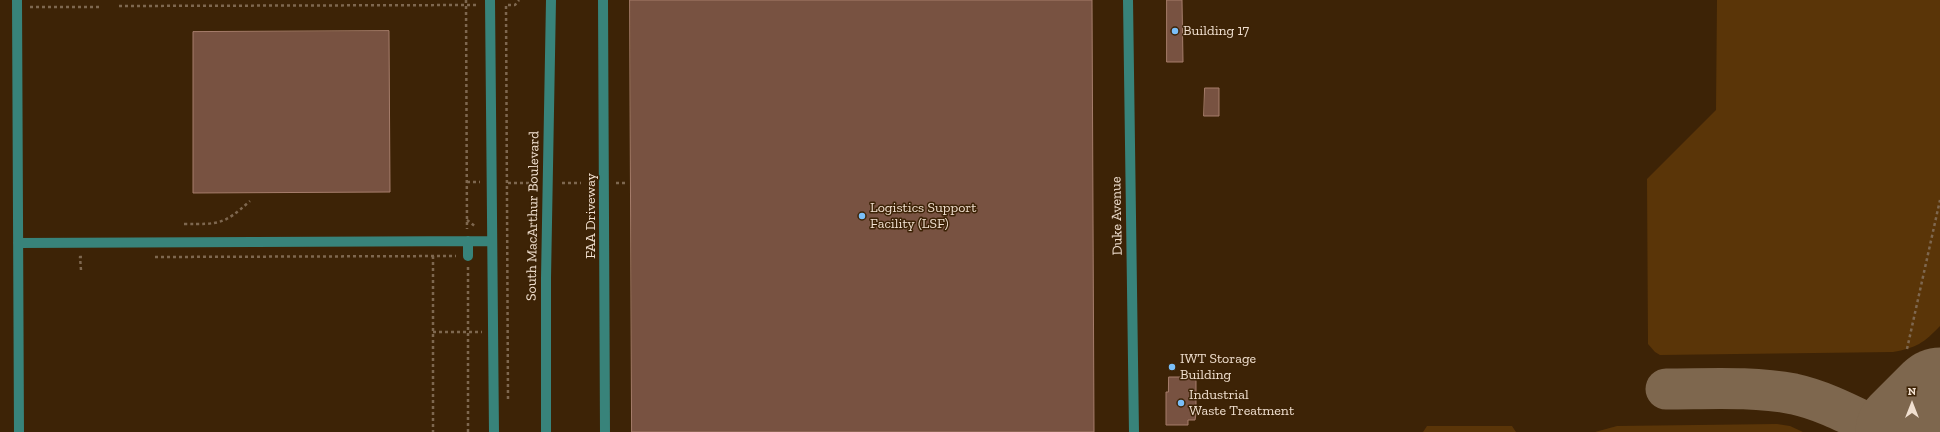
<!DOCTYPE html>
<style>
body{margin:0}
#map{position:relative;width:1940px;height:432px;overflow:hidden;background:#3d2306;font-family:"Zilla Slab",serif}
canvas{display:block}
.north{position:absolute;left:1892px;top:384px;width:40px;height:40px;-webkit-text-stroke:3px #3d2306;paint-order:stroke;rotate:0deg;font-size:11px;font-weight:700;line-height:16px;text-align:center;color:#f1e0d0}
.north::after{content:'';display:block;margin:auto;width:14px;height:18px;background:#f1e0d0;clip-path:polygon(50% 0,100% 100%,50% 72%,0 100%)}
</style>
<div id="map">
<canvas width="1940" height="432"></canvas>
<div class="north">N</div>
</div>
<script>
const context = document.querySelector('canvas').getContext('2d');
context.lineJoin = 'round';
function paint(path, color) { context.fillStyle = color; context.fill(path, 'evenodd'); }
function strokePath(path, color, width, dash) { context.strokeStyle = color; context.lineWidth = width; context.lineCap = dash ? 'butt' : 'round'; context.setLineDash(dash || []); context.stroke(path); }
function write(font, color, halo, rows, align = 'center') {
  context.font = font + ' "Zilla Slab",serif'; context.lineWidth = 3; context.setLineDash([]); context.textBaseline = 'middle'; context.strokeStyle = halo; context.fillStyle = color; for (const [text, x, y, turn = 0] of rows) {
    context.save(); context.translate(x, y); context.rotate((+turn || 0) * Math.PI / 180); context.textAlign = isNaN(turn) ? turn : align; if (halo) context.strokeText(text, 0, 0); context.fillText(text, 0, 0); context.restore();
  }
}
const green = new Path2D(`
 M1717 0H1940V326C1924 343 1916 348 1893 352L1660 355 1655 352 1648 344 1647 179 1716 110Z
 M1777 424 1790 426 1803 432H1595L1617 426Z
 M1427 426H1512L1516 432H1423Z`);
const taxiway = new Path2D(`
 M1666 389C1708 389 1752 386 1794 394 1826 401 1856 418 1886 432`);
const runway = new Path2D(`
 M1907 432 1940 399`);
const building = new Path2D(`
 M630 0H1092L1094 432H632Z
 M1167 0H1182L1183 62H1167Z
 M389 31 390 192 193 193V32Z
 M1205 88H1219V116H1204Z
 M1169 377H1196V414L1195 420H1188V425H1166V392H1168Z`);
const path = new Path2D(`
 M466 0 467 229
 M119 6 479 5
 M30 7H99
 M467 182H480
 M508 183H536
 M562 183H581
 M616 183H626
 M467 220 476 227
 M184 224C220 224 223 225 250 201
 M433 256V432
 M155 257 456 256
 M81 270 80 257H82
 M433 332H482
 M1907 349 1940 200
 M508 399 506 5H515L519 0
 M468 432V267`);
const minor = new Path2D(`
 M17 0 19 432
 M490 0 494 432
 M603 0 605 432
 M1128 0 1134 432
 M468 241V256
 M18 243 491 241
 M546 432V278L551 0`);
const markers = [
 [1175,31,4,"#7abff8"],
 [862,216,4,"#7abff8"],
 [1172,367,4,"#7abff8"],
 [1181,403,4,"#7abff8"]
];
const poiNames = [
 ["Building 17",1183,31],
 ["Logistics Support",870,208],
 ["Facility (LSF)",870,224],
 ["IWT Storage",1180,359],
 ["Building",1180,375],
 ["Industrial",1189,395],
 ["Waste Treatment",1189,411]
];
const streetNames = [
 ["South MacArthur Boulevard",533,216,-89],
 ["FAA Driveway",591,216,-90],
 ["Duke Avenue",1117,216,-91]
];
paint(green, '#5a3508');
strokePath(taxiway, '#7e674e', 41);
strokePath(runway, '#7e674e', 103);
paint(building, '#785241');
strokePath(building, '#a67d6b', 1);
strokePath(path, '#7e674f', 2.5, [3, 3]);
strokePath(minor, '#38837a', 10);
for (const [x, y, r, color] of markers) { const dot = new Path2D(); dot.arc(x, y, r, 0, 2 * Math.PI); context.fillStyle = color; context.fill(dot); strokePath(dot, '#3d2306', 1.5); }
write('14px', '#f1e0d0', '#3d2306', poiNames, 'left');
write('14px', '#f1e0d0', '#3d2306', streetNames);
</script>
